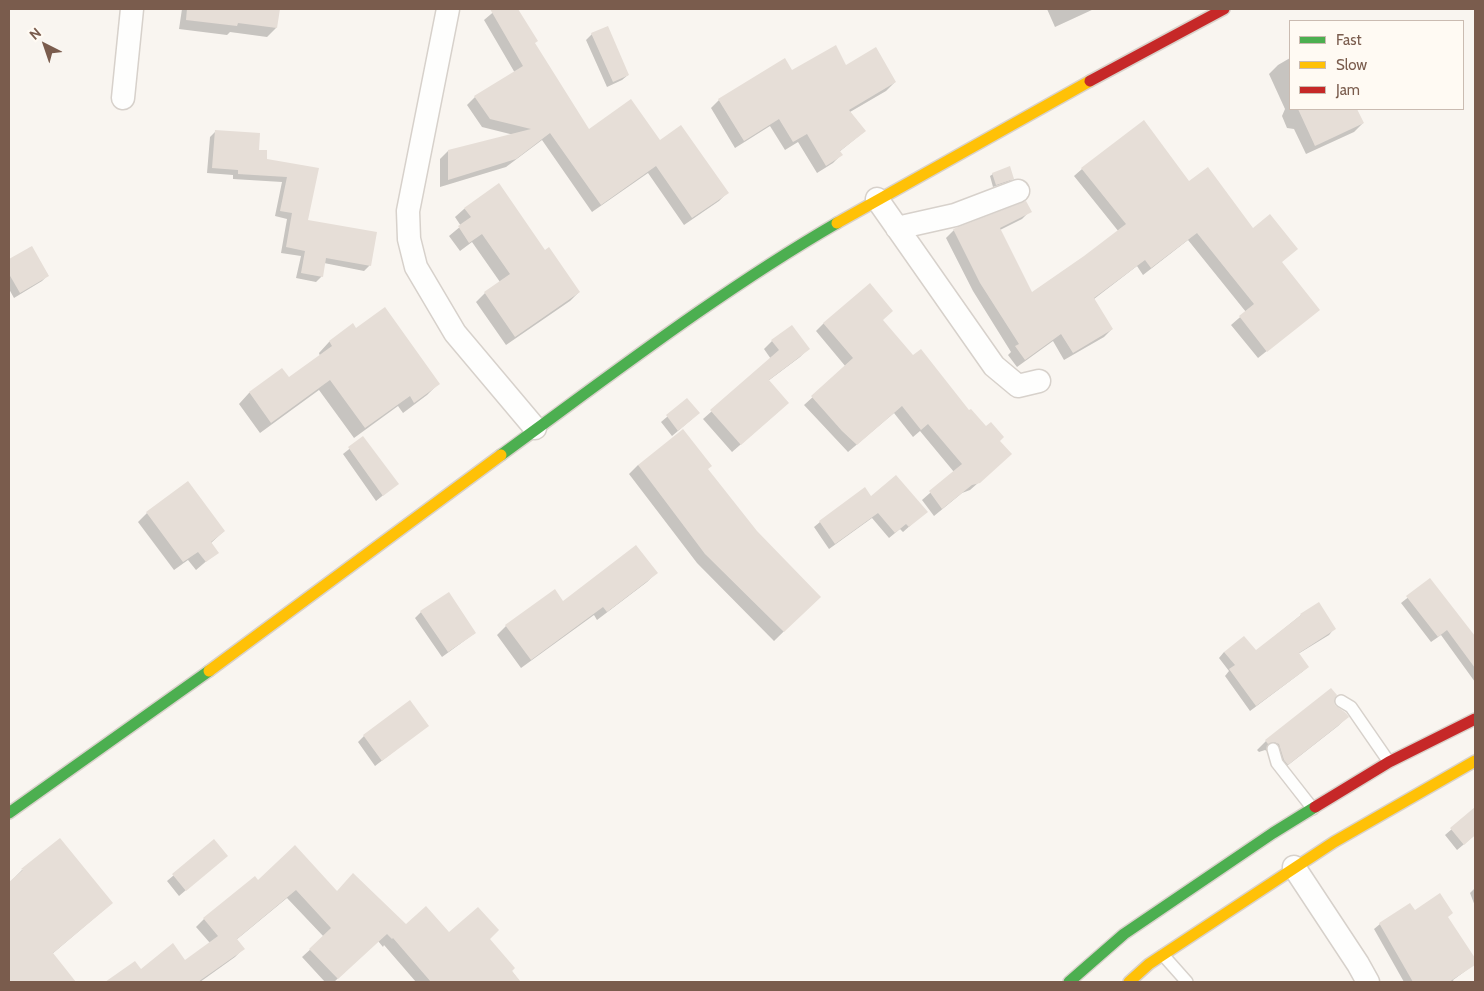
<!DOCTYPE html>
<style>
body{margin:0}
#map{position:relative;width:1484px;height:991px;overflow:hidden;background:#f9f5f0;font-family:Cabin,sans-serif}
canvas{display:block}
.frame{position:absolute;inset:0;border:10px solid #7a5c4d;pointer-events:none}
.legend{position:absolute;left:1289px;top:20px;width:175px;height:90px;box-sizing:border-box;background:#fffaf3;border:1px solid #cabbb1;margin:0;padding:6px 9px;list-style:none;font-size:15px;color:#7a5c4d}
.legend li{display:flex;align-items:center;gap:10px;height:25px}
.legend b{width:25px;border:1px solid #cabbb1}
.north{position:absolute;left:20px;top:20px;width:50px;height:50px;-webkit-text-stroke:4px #fffaf3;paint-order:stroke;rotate:319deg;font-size:14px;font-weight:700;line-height:20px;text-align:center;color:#7a5c4d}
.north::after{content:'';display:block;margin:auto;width:18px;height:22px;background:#7a5c4d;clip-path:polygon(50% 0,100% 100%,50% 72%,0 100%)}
</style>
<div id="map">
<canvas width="1484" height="991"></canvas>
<div class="frame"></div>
<ul class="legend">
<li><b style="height:6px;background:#4caf50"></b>Fast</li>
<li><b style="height:6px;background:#ffc107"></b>Slow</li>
<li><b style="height:6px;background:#c62828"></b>Jam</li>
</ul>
<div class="north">N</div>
</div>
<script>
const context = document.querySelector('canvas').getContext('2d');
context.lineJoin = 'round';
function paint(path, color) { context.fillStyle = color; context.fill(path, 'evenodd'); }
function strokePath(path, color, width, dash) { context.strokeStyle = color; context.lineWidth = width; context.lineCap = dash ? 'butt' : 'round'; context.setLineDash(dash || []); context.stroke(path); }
const shadow = new Path2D(`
 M182 9H279L276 28 267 37 230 32 227 35 179 29Z
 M497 9H517L536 41 534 43 588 131 660 141 727 193 719 201 684 225 648 173 592 212 542 140 506 167 440 187V159L448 151 514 135 482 127 467 105 475 97 515 73 484 20Z
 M1047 9H1094L1055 27Z
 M607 27 628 75 622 80 607 87 586 40 592 34Z
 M1290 58V109H1356L1363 123 1354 132 1306 154 1294 129 1287 128 1282 116 1285 109 1269 74 1278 65Z
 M846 66 895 82 886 91 850 112 865 131 839 152 841 155 833 163 817 173 798 142 785 150 770 126 735 148 711 108 719 100 792 72Z
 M215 132 258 151 265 160 317 169 307 221 370 265 364 271 324 263 322 276 316 282 296 278 301 256 281 253 287 219 275 216 282 182 233 179V175L207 173 210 137Z
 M1082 169 1189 182 1253 230 1318 310 1258 358 1231 325 1246 312 1188 240 1143 275 1137 266 1094 299 1112 329 1104 337 1064 360 1053 341 1017 367 1008 355 1011 352 973 291 946 238 954 230 1030 211 1022 219 1000 230 1032 294 1119 232 1074 176Z
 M993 174 1013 178 1010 181 993 187 990 176Z
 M498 185 544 251 579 292 570 301 506 345 476 302 485 293 500 282 472 242 460 251 449 236 461 226 455 217 464 209Z
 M31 247 48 275 42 281 14 298 9 289V261Z
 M882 321 913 357 998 441 1002 462 970 490 962 493 934 516 922 500 954 472 920 431 913 437 894 413 848 452 804 405 846 367 816 331 824 323Z
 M353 325 356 330 438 384 427 395 403 413 398 406 354 438 319 390 260 433 239 404 249 393 282 370 288 379 320 356 319 353 329 342Z
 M772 341 808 349 800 357 768 381 779 411 732 452 703 419 771 359 764 349Z
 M687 400 692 419 672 436 661 422Z
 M363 438 397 484 376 501 343 454Z
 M638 465 707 470 756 532 819 597 774 641 697 563 629 474Z
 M870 498 920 517 903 532 900 529 889 538 872 518 829 549 814 527 820 522Z
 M147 513 224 531 211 543 217 552 196 570 188 560 174 570 138 522Z
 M656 573 647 582 597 620 594 615 521 668 497 635 506 626 563 602Z
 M1430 580 1473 636 1475 635V682L1441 635 1431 642 1401 603Z
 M1319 603 1334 629 1329 635 1298 654 1308 667 1302 672 1250 711 1225 676 1229 671 1219 658 1224 652H1255L1301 615Z
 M421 612 475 633 442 657 415 618Z
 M1332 700 1334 706 1347 717 1338 726 1278 773 1270 753 1265 750 1259 752 1257 750 1266 741Z
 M427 726 375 766 358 742 364 736Z
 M1474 810 1475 835 1457 850 1445 835Z
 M214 841 220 861 179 896 167 881Z
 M22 870 112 903 52 954 75 982H9V883Z
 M258 882 337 892 406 926 449 934 488 939 520 982H416L384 945 383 947 378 941 334 982H325L302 957 324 937 287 898 236 940 243 949 235 957 200 982H107L135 963 141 970 184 962 210 943 196 927 204 919Z
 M1475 888V906L1470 893Z
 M1414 912 1447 917 1475 961V964L1453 980 1454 982H1404L1374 929 1380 924Z`);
const building = new Path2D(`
 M187 9H280L277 28 238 23 237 26 186 20Z
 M490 9H518L538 41 535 43 589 129 631 99 660 140 681 125 729 193 692 218 656 166 601 205 550 133 516 159 448 180V150L531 129 490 119 474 96 523 66Z
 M608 26 629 75 613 82 591 33Z
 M836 45 846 65 876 47 896 82 849 110 866 131 840 151 843 155 826 166 807 134 793 142 779 119 744 141 718 99 785 58 792 70Z
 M1298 109H1357L1364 123 1315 146Z
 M1144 120 1189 181 1208 167 1253 228 1270 214 1298 249 1282 262 1320 310 1267 352 1239 316 1254 304 1197 233 1151 268 1145 260 1094 298 1113 329 1073 353 1061 334 1025 360 1015 346 1019 344 980 283 953 229 1026 201 1032 212 1000 228 1032 292 1084 256 1126 224 1081 168Z
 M215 130 260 133 259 150H267V159L319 168 308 220 377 232 371 266 326 258 323 277 301 273 305 251 286 247 292 213 280 211 287 177 238 174V170L212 168Z
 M1010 166 1014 179 996 185 992 173Z
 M499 183 545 250 549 247 580 292 515 337 484 292 510 274 482 234 469 243 458 226 471 217 464 208Z
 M32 246 49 276 20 293 9 274V259Z
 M870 283 893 311 883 320 913 355 921 349 969 410 971 409 986 426 991 422 1004 437 1000 441 1012 454 980 483 972 485 942 509 929 491 962 464 928 424 921 430 902 406 857 445 842 431 811 396 853 358 823 323Z
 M385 307 440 384 414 403 410 396 365 428 330 380 271 423 249 392 282 368 289 377 332 346 329 341 353 323 356 328Z
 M792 325 810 349 769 380 789 403 741 445 710 410 779 350 771 340Z
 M687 398 700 413 678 431 666 415Z
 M683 429 712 466 708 469 757 531 821 597 784 632 705 554 638 465Z
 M363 436 399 484 383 496 348 447Z
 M896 475 928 512 909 527 906 524 895 533 878 513 835 544 819 521 865 487 871 496Z
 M188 481 225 531 211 542 219 553 206 562 198 552 183 562 146 512Z
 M636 545 658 573 607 612 603 607 531 660 505 625 555 589 563 601Z
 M1430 578 1475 636V668L1447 630 1438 637 1406 596Z
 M449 592 476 633 448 652 420 611Z
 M1319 602 1336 629 1299 653 1309 667 1256 706 1229 669 1235 665 1224 652 1244 636 1256 650 1301 615 1300 614Z
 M1331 688 1337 695 1334 700 1335 705 1346 713 1349 717 1288 765 1284 760 1279 744 1274 742 1268 744 1265 740Z
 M410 700 429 726 382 761 363 735Z
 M1475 807V835L1464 845 1450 828Z
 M60 838 113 903 53 953 76 982H9V882L23 870 21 869Z
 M214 839 228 856 186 891 172 874Z
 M295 845 337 891 353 873 406 924 426 906 449 932 478 907 499 930 490 939 515 968 512 971 521 982H431L393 938 392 939 387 934 338 979 309 949 331 928 296 890 237 939 245 949 198 982H105L135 961 141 969 173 943 185 960 218 936 203 918 255 876 258 880Z
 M1440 893 1453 913 1448 917 1475 958V965L1449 982H1413L1379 923 1410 903 1415 910Z`);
const lane = new Path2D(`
 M1341 701 1351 707 1389 762
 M1273 749 1277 763 1313 809
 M1163 955 1187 982`);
const street = new Path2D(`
 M448 9 408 211 409 239 416 267 455 333 535 428
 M123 98 132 9
 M877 199 994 366 1018 386 1039 381
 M897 228 955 215 1018 191
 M1294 867 1358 964 1368 982`);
const fast = new Path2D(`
 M501 455C611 375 720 291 837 223
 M9 813 209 671
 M1069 982 1124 934 1273 833 1315 807`);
const slow = new Path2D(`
 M837 223 1090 81
 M209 671 501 455
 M1129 982 1149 964 1334 842 1475 761`);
const jam = new Path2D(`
 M1090 81 1224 9
 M1315 807 1389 762 1475 719`);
paint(shadow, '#0003');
paint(building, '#e6ded7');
strokePath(lane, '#d7d1cb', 14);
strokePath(street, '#d7d1cb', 25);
strokePath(fast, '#d9d2cb', 14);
strokePath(slow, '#d9d2cb', 14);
strokePath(jam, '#d9d2cb', 14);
strokePath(lane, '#fefefd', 11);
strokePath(street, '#fefefd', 22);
strokePath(fast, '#4caf50', 11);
strokePath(slow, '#ffc107', 11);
strokePath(jam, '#c62828', 11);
</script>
